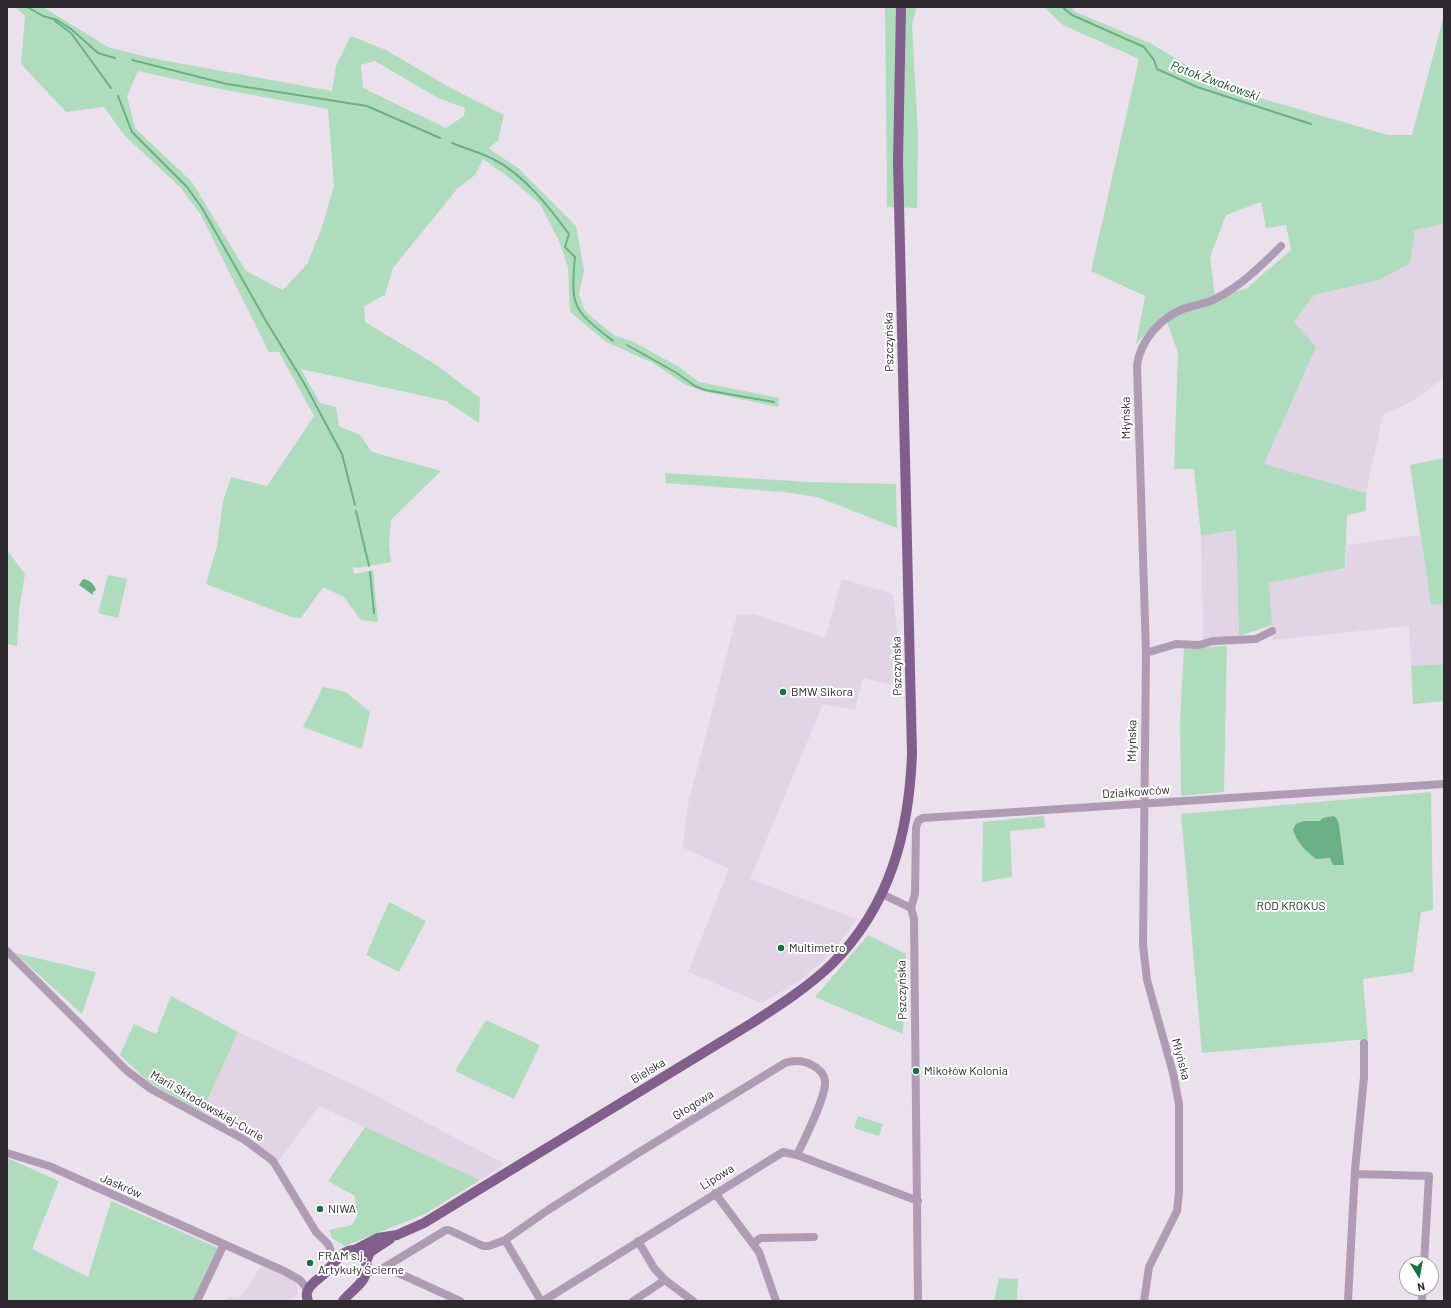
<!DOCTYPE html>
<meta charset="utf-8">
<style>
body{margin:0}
#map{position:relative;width:1451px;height:1308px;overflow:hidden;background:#eae1ed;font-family:Barlow,sans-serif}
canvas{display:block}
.frame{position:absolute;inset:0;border:8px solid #2d292e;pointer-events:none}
.north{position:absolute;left:1399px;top:1256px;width:40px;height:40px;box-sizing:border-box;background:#fff;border:1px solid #aba9ab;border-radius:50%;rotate:169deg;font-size:11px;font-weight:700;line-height:16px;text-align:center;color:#2d292e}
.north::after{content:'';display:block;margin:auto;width:14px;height:18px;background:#197042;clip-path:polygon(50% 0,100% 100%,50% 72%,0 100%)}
</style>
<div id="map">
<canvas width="1451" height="1308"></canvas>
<div class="frame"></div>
<div class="north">N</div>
</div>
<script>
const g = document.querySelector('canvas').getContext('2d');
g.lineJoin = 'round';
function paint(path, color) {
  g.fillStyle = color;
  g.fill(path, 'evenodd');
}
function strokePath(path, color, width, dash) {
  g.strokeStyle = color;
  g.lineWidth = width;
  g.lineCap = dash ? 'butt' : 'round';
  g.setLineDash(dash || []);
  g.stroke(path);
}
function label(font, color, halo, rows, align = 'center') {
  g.font = font + ' Barlow,sans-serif';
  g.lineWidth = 4;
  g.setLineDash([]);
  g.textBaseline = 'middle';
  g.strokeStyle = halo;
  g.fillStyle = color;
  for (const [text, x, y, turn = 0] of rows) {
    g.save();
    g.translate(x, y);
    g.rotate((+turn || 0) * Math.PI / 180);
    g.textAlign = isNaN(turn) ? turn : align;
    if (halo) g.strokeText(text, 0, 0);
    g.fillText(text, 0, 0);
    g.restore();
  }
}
paint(new Path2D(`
 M1444,224v153l-31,24 -30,14 -17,78 -102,-29 51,-117 -21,-25 20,-27 65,-15 36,-50z
 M1236,530l3,106 -36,4 -2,-104z
 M1420,535l11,70 13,-1v60l-33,2 -2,-40 -136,14 -4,-57 76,-15 2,-23z
 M842,579l51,15 10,94 -40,-10 -8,32 -32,-6 -73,175 107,40 -25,34 -31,27 -39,23 -74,-31 41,-103 -47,-22 7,-47 48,-185 16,-1 72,24z
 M238,1032l123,56 144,76 -25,16 -161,-74 -41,56 -29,-25 -47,-25z
 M261,1266l36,15 1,13 -9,7h-63l2,-4 10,1 11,-12z`), '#e1d4e5');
paint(new Path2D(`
 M15,7h28l65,40 43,11 181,33 4,-25 15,-30 35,14 63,37 55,28 -6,26 -10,7 30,20 58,58 8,44 -5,24 5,15 4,5 27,22 17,5 47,26 20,15 80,16 -1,9 -75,-16 -17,-6 -33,-22 -47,-21 -36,-30 -2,-45 -9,-26 -19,-37 -33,-28 -24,-17 -8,16 -18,14 -64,79 -8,27 -21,11 1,16 70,42 45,34 -1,25 -33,-22 -145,-32 19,34 16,4 3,19 21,9 12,17 69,19 -50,49 -2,24 2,18 -33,6 -5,-1 1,7 19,-4 5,52 -17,-2 -17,-23 -21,-10 -22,31 -10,-1 -85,-33 11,-38 6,-45 8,-24 36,9 47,-70 -35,-64h-10l-68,-137 -20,-27 -57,-53 -20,-28 -38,5 -45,-48 4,-48zM375,61l63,37 27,10 -1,8 -18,12 -83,-40 -2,-23zM138,71l77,17 113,21 6,77 -12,41 -15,37 -24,26 -37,-19 -54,-89 -57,-54 -8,-32z
 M885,7h32l-5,17 6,110 -1,74 -30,-1z
 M1044,7h27l5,5 76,32 70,43 166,48h24l32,-120v209l-29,6 -5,33 -31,17 -65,15 -20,27 22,25 -52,117 102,29v18l-19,4 -2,53 -76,15 3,42 -33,11 -3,-106 -35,6 -7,-67h-20l4,-116 -14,-39 -28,30 9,-48 -54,-25 48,-212 -76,-34zM1261,202l5,26 20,-3 5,25 -45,39 -31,7 -5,-39 16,-42z
 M1444,458v146l-13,1 -21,-140z
 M665,473l144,9 87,2 1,44 -80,-31 -33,-5 -118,-9z
 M7,550l18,24 -6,36 -2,36 -10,-2z
 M108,575l19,4 -9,39 -20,-5z
 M1227,646l-3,146 -43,4 -1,-76 4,-72z
 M1444,664v37l-31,3 -2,-38z
 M323,687l23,5 24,20 -8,37 -59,-22z
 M1431,792l2,118 -12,2 -8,60 -50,7 5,60 -166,14 -21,-239z
 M1044,816l1,12 -35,3 2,46 -30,5 1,-60z
 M389,902l37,19 -27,51 -33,-17z
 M868,935l38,19 -3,80 -88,-37z
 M15,953l81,19 -14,42z
 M171,996l67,36 -36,80 -52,-29 -30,-28 14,-31 22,10z
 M486,1020l54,25 -26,54 -59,-28z
 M858,1116l25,8 -4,12 -25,-8z
 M365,1127l115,53 -55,34 -80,32 -13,-8 -3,-8 23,-5 5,-8 -2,-21 -27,-15z
 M7,1158l52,23 -27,68 56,28 23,-76 107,47 -25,53h-186z
 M999,1278l19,1 -1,22h-23z`), '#b0dcbe');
paint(new Path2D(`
 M83,579c7,1 11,5 13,11l-3,2v3l-14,-10z
 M1334,816l3,3 2,6 5,40h-11l-3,-7 -14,1c-10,-8 -20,-17 -23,-30l3,-5 8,-3h16l3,-3z`), '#6bb084');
strokePath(new Path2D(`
 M27,7l16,9 14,4 14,9 27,24 17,5
 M1062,7l10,8 72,32 10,13 3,9 40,18 114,37
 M55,21l16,12 40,55
 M132,60l95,24 140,22 73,32
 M118,96l14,36 55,55 15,21 64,113 38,62 38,71 13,51
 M452,143c14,6 30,10 43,17 30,16 54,47 74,74l-4,13 10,10c-5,52 -1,53 38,84
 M627,345l48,27 20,14 10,4 69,12
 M356,511l13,55
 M370,572l4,41`), '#6bb084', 2);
strokePath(new Path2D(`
 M1146,653l30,-9 23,1 14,-4 43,-2 16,-8
 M882,894l29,14 3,11 4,382
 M911,908l4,-14 1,-66 2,-7 5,-3 521,-34
 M7,951l119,119 25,19 94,51 28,21 43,71 12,12 7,16
 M7,1153l42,13 235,105 16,9 8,10
 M1356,1174l73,2 -5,88
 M715,1193l44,59 17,49
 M638,1241l16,27 11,12 28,21
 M753,1243l8,-5 53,-1
 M385,1267l75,34
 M366,1272h9l10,-5 61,-37h3l34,16h6l16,-6
 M197,1301l27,-57
 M541,1301l-36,-61 43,-30 90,-57 147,-90c9,-3 18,-3 27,2 6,3 12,8 13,16 2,14 -21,59 -28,74
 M543,1301l240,-149 14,3 121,46
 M633,1301l32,-21
 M1144,1301l5,-34 28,-56 2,-19v-88l-6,-31 -26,-93 -4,-35 3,-292 -9,-288c4,-25 22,-46 46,-56 11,-4 23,-5 34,-11 25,-13 45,-33 64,-52
 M1348,1301l7,-131 9,-93v-34
 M1422,1301l1,-13`), '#b09bb5', 8);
strokePath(new Path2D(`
 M353,1251l25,-13 19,-3 27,-12 328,-200c28,-18 56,-36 80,-59 58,-58 77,-131 80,-210l-14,-592 3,-155
 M366,1262l4,-10 20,-13
 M308,1301c-6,-14 11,-21 18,-29 9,-11 27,-36 39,-12 3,6 2,13 -1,18 -5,9 -15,15 -21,23`), '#825e8c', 10);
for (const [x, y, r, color] of [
 [783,692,4,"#197042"],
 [781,948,4,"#197042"],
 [916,1071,4,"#197042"],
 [320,1209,4,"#197042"],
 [310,1263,4,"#197042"]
]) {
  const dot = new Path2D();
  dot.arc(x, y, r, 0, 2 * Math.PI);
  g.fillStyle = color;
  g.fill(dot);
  strokePath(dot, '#fff', 1.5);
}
label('12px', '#2d292e', '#fff', [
 ["Pszczyńska",889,342,-91],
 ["Młyńska",1126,418,-91],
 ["Pszczyńska",897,666,-91],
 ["Młyńska",1132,741,-89],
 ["Działkowców",1136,792,-4],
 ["Pszczyńska",902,990,-91],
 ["Młyńska",1181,1059,75],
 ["Bielska",648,1071,-31],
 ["Głogowa",693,1105,-32],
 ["Marii Skłodowskiej-Curie",207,1106,30],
 ["Lipowa",717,1177,-32],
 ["Jaskrów",121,1186,24]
]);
label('12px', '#2d292e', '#fff', [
 ["BMW Sikora",791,692],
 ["Multimetro",789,948],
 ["Mikołów Kolonia",924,1071],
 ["NIWA",328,1209],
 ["FRAM s.j.",318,1256],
 ["Artykuły Ścierne",318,1270]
], 'left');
label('12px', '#12311e', '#fff', [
 ["ROD KROKUS",1291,906]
]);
label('italic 13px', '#164b2d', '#fff', [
 ["Potok Żwakowski",1215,81,20]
]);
</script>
